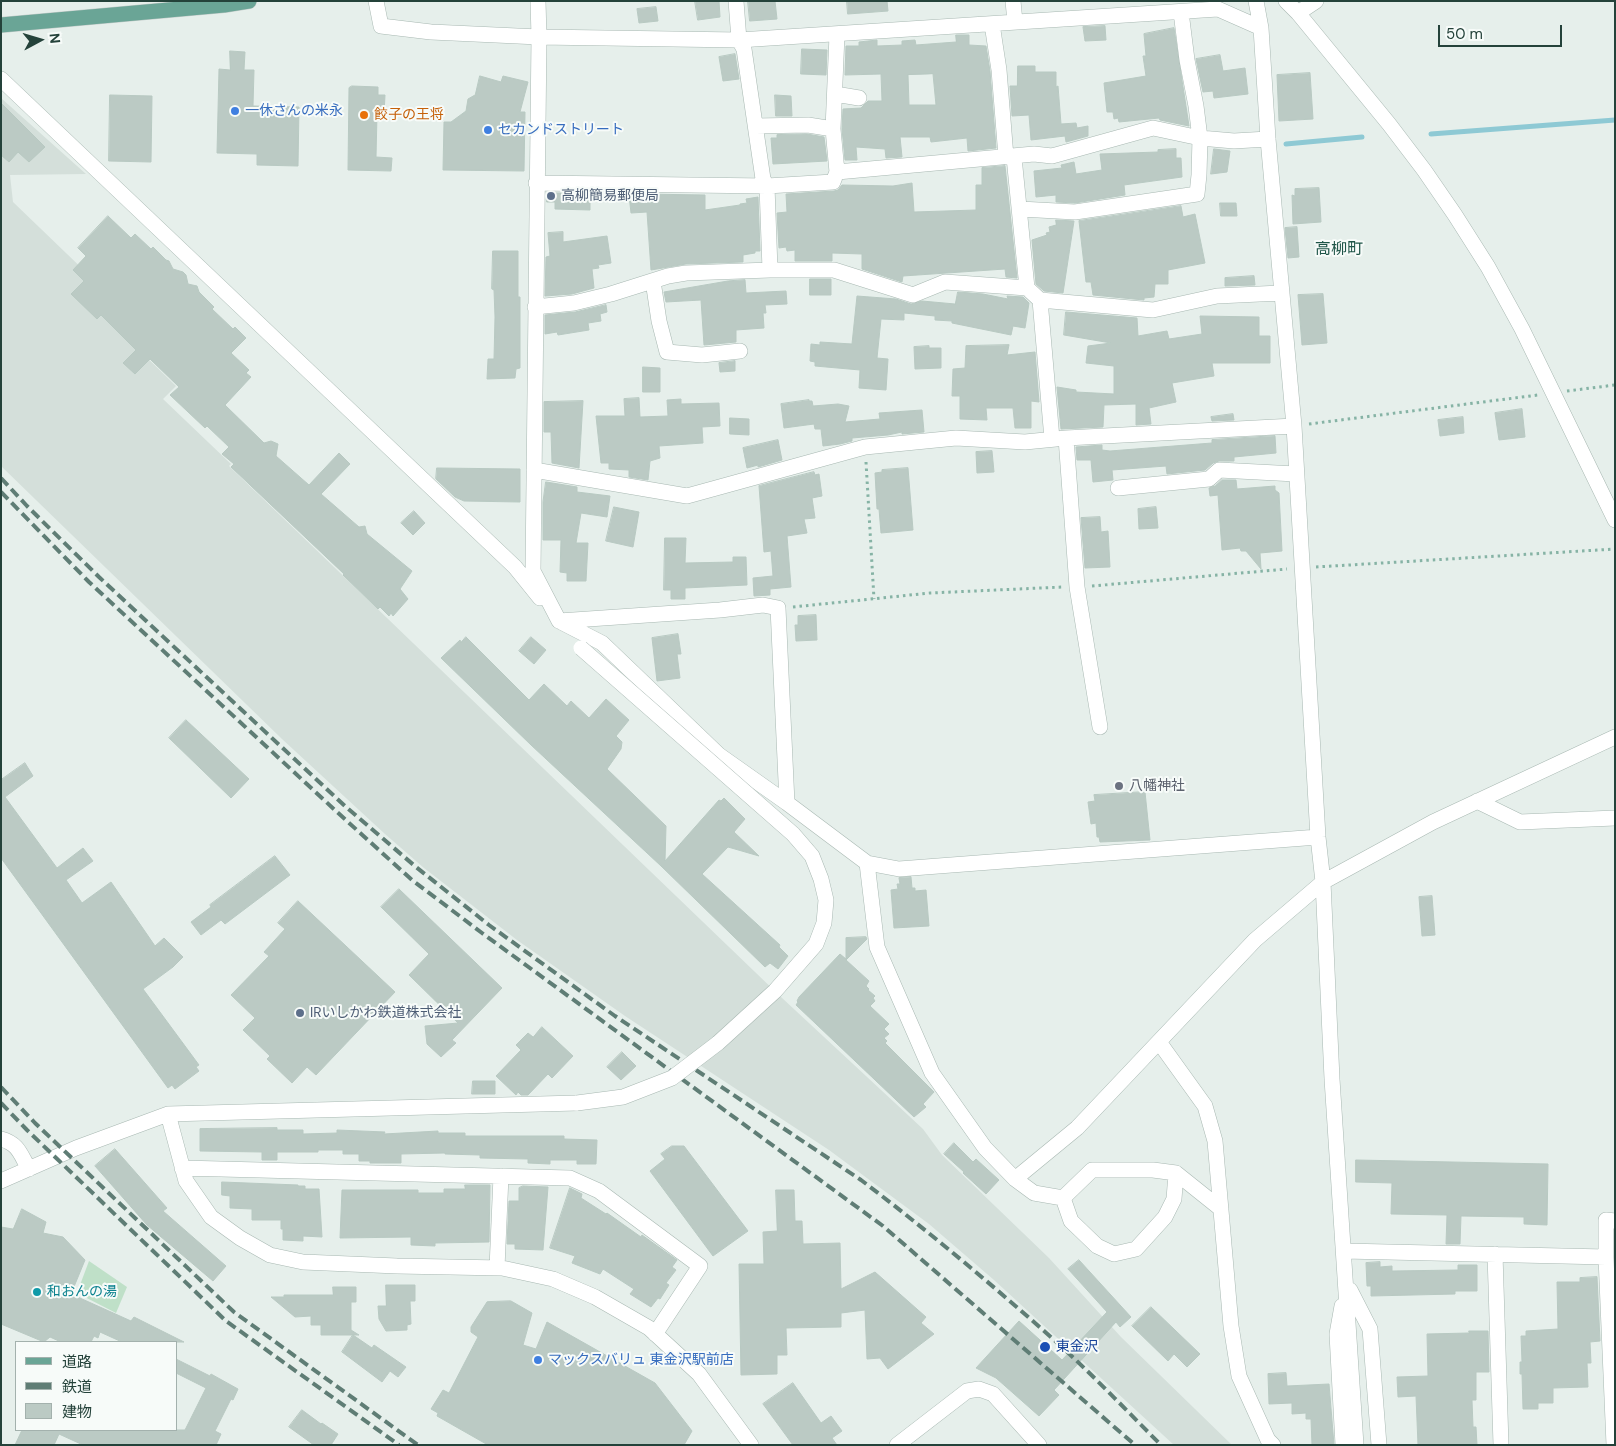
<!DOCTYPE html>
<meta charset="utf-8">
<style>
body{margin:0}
#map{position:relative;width:1616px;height:1446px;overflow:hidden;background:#e6efeb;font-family:"DM Sans","Noto Sans JP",sans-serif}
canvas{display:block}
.frame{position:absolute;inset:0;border:2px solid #24423a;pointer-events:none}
.legend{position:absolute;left:15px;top:1341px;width:162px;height:90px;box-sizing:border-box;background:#f7fbf9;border:1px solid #a3b1ad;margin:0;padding:6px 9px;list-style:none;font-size:15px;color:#24423a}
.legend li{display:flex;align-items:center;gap:10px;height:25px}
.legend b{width:25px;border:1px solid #a3b1ad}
.north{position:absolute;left:15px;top:15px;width:50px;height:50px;-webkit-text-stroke:4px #f7fbf9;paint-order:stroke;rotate:84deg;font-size:14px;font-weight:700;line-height:20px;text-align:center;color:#24423a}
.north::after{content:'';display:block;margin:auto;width:18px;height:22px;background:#24423a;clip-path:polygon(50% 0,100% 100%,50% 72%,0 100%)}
.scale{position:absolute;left:1438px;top:25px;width:124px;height:22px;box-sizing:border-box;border:2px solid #24423a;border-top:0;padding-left:6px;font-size:15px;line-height:18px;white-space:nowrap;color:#24423a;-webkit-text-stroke:4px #f7fbf9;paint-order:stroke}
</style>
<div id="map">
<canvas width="1616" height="1446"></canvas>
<div class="frame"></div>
<ul class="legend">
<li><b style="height:6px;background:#6aa596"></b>道路</li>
<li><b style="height:6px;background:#5f7d75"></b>鉄道</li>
<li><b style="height:14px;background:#bbcac4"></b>建物</li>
</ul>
<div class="north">N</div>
<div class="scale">50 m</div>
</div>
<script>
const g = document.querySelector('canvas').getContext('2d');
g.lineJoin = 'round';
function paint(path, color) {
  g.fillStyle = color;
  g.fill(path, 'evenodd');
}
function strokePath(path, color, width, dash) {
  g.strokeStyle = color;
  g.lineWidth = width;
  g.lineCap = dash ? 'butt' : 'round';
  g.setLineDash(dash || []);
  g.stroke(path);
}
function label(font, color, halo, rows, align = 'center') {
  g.font = font + ' "DM Sans","Noto Sans JP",sans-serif';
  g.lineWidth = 4;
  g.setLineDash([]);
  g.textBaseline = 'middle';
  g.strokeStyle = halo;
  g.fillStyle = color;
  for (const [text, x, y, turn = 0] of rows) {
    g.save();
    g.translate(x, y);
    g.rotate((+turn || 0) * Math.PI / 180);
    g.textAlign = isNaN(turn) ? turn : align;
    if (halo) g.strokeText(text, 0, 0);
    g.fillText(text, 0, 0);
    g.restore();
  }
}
paint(new Path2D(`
 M1,98l85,76 -76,1 3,27 133,128 -12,15 42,41 -13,13 68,65 -2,2 552,531 142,132 19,26 107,103 72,79 111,108h-58l-180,-165 -65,-56 -100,-74 -204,-134 -108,-76 -93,-72 -39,-34 -103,-95 -281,-273z`), '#d4dfda');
paint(new Path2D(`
 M89,1261l38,26 -11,26 -39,-20z`), '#bfe0c8');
strokePath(new Path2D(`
 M1431,134l184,-14
 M1286,144l76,-7`), '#8ec9d4', 5);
const building = new Path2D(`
 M695,1h24l1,16 -22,3z
 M748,1h27l2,18 -27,2z
 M847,1h40l1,10 -40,3z
 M656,7l2,14 -19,2 -2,-14z
 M1105,26l1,14 -21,1 -2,-14z
 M1174,28l15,98 -29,-6 -1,-2 -40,4 -1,-4 -4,1 -1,-7h-6l-3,-29 42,-7 -3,-20h3l-2,-22z
 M956,35h13v10l17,1 4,25 6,77 -28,3 -1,-13 -36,4 -1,-5h-30l2,20 -16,1 -1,-9 -29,-2 1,13h-12l-3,-31 1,-20 18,-1 7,-7h14l-1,-27 -36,1 1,-29h13v-4l18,-2v6l25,-1v-4l13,-1 1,5 40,-3zM933,74l3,31h-27l-1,-30z
 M802,49l25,1 -1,25 -25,-1z
 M230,51l15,1 -1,18h10l-1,36 46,1 -1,59 -41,-1v-11l-40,-1 2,-84 11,1z
 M735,54l4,25 -16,2 -4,-24z
 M1220,55l3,16 22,-3 3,26 -34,4 -1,-7 -10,1 -7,-33z
 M1018,66h17v6h21v15l2,-1 3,38 15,-1 1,5 11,-2v10l-22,6 -1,-6 -34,4 -2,-25 -17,1 -2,-30h7z
 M1310,73l3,46 -34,2 -2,-46z
 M480,76l21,6 2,-6 25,6 -8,30h5l-1,59 -81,-1 1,-48h7l15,-11 2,-12 7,-4z
 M352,86l26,1v8h7l-1,19h-7l-1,43 16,1 -1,13 -43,-1 1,-82z
 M110,95l42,1 -1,66 -42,-1z
 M775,95l16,1 1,20h-16z
 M1,103l44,44 -16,15 -11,-10 -9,10 -8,-7z
 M807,134l17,3 3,24 -54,3 -2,-26h6v-3z
 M1176,149v9h5l1,19 -58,8 1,10 -50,8 -19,-1v-7l-20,2 -2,-26 28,-3 -1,-3 13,-3 2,12 26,-4 -2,-16 58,-2v-2z
 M1214,149l16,2 -3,21 -16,2z
 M1005,166l12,112 -11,-1 -1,-8 -102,7 -1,6 -40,-13v-15l-30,-1v8h-37v-11l-8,1 -1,-4 -7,1 -2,-35 10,-1 -1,-18 48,-3 4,-1 4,-5 51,1 19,-3 2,29 62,-2v-25h6v-17z
 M1319,188l2,34 -28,2 -1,-29 3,1v-7z
 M547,193h43v17l-35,-1v-7h-8z
 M641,194l64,1v15l35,-5v-1l7,-1 -1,-4 12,-2 2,54h-5v2l-12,2v7l-57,2 -35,6 -4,-58 -16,1 -2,-18z
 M1220,203h16l1,13h-16z
 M1181,206l2,11 12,-3 10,49 -37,7v14h-13l-1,13 -10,1v2l-51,-5 -2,-13h-5l-7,-61z
 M108,216l23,22 4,-4 16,15 2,-2 13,13 3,1 4,8 10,3 3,3 2,9 9,2 2,6 15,15 -2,2 21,20 2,-2 11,11 -15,15 18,17 -3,3 5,4 -26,28 39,38 7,-2 7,3 -2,12 33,29 30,-32 11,11 -29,30 38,33 6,-1 2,8 45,37 -12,18 8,10 -15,17 -2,-3 -2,3 -9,-9 -2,2 -35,-34 1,-1 -113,-107 3,-3 -12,-10 7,-7 -22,-21 -2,2 -35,-33 9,-8 -29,-28 -15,15 -12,-11 13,-13 -35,-35 -4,4 -26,-25 13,-13 -11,-11 13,-14 -8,-8z
 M1056,220l18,1 -11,72 -19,-2 -8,-7 -4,-44 15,-5 -1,-2 4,-1 -1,-5 7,-2z
 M1297,227l2,30 -11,1 -3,-30z
 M563,232v10l44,-6 4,27 -13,2 1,3 -7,1 2,19 -22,6 -27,2 1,-39 4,-1 -2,-23z
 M493,251h25v46h2v71l-4,1 -1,9 -28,1 1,-20h6l1,-42 -1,-27 -2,-1z
 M1254,276l1,9 -30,1v-8z
 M810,279h21v16h-21z
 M745,280l1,13 40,-2 1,13 -22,1 1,8h-3l1,15 -28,2v12l-32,3 -3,-45 -35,2 -2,-10 64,-11z
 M958,292l25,2 25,5 -1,-3 16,1 6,6 -4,25 -12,-2 -2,9 -59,-12v-2l-17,-1v-4l-31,-3v7l-23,-1 -4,39 11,1 -2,31 -27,-2 1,-18 -45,-4v-4l-5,-1 1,-17 9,1v-3l32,2 5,-48 39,3 15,5 11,-3 33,3z
 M1323,294l4,49 -25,2 -4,-50z
 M606,305l1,7 -7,2 1,7 -13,2 1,7 -31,5 -1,-3 -12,2v-19l30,-3z
 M1066,312l71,6 1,18 29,-5 2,8 33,-5 -2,-18 59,1v19h11v27h-58l2,13 -42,7 4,19 -27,6 2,16 -15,1v-21l-32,1 -1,22 -42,2 -4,-42 19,3v2l38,2v-28l-28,-3 2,-17 23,-3 -47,-8z
 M1009,345l-2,10 28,-3 4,50 -8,-1v27h-16l-2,-20h-27l1,12 -27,-1v-23h-8l1,-27 12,-1 1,-22z
 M929,346v2h12v20l-26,1 -1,-22z
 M735,361v10l-15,1 -1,-9z
 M643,367l17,1v24h-17z
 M639,398l1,19 28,-1 -1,-16 14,-1v5l38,-1 1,23 -18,1 1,16 -44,3 1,12 -10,3 -2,19 -19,-3v-7l-20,-1v-6h-8l-5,-47h29l-1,-17z
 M809,400v1h3l1,5 25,-2 11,2 -4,16 35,-3 -1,-6 43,-3 2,22 -22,2v-2l-14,3 -36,3v3l-12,3 -17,2 -2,-17h-6l-1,-5 -30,4 -3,-24z
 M583,401l-4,67 -27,-5 -1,-31h-7v-30z
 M1522,409l3,28 -26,3 -4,-27z
 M1233,414l1,6 -22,1 -1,-4z
 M1463,417l1,16 -24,3 -2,-16z
 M730,418l19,1v16l-19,-1z
 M1275,436l1,17 -42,4v4h-15l-6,2 -8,7 -38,4 -1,-8 -54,4 1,10 -20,2 -2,-22h-14l-1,-13 26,-2v5l8,1 102,-8v-3z
 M778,440l4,20 -24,7v-2l-11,3 -4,-20z
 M992,451l2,21 -17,1 -1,-21z
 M437,468l83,1v33l-56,-1 -9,-4 -19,-18z
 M908,468l5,62 -32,3 -2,-24h-2l-2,-36 7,-1v-2z
 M814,472l1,3 4,-1 3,22 -10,2 3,20 -11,1 3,14 -20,3 4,51 -21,2v6l-16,1 -1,-18 20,-2 -2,-25 -7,1 -5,-66z
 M1222,480h14l1,9 38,-3v4l4,3 3,58 -22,2 1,16 -15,-18h-5l-1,-3 -18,2 -4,-55 -8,1 -1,-8 6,-2z
 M546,482l31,5v5l33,4 -3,21 -26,-4 -5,30h12l-2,38h-19v-8l-7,-1 1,-32h-18v-38z
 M614,507l25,5 -6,35 -27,-6z
 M1156,507l2,21 -19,1 -1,-20z
 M414,511l11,12 -12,12 -12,-12z
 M1100,517l1,15 7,-1 2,36 -25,1 -4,-50z
 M665,538h21l-1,25 48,-1v-5h13l1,28 -62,3v11h-14v-9h-7z
 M816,615l1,25 -21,1 -1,-16h3v-9z
 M678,634l3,20h-4l3,24 -23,3 -5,-43z
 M466,637l63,63 15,-16 23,22 4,-5 18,17 17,-19 23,21 -13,16 6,6 -1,7 -14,20 59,57 -1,35 54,-61 2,1 3,-3 21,21 -11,13 25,24 -31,-9 -26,27 78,71 -1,2 9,9 -10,13 -8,-6 -5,4 -104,-101 -130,-121 -90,-87 19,-18 1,2z
 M531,637l15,13 -12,14 -15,-13z
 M186,720l63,59 -18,19 -62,-60z
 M25,763l8,13 -28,21 52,71 26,-20 10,13 -27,19 16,23 29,-21 44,64 9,-8 19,19 -10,10 -30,22 56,76 -3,2 3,4 -24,18 -3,-4 -4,3 -167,-230v-78z
 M1145,792l5,48 -50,2 -1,-5h-2l-1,-14 -5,1 -3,-22 7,-1 -1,-6z
 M275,856l15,19 -65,49 -4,-4 -20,15 -10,-13 20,-15 -1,-2z
 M911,877l1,11h3v3l11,-1 3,36 -35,2 -3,-38 7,-1 -1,-5h3l-1,-6z
 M399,889l103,99 -50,52 4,3 -15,14 -14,-13 -2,-18 33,-3 -49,-48 20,-21 -48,-47z
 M1432,896l3,39 -13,1 -3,-39z
 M298,901l97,91 -79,83 -9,-8 -15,16 -25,-24 3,-3 -27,-26 12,-12 -24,-23 38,-39 -5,-4 21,-23 -7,-6z
 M866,937l1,2 -21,21 23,21 -3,5 3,3 -1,1 7,6 -2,2 2,3 -5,5 19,18 -5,5 5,5 -5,4 3,3 -2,2 49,49 -11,12 3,3 -12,10 -118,-112 2,-3 -1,-1 2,-4 41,-43 6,5v-21z
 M542,1027l31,29 -21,22 -4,-4 -20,21h-7l-3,-3 -2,3 -20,-19 25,-26 -5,-5 12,-12 5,4z
 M622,1052l14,14 -15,14 -14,-13z
 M473,1081h22v13h-23z
 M277,1128v2h26v4l34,-1v-3l48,2 -1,2 54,-3v2h27v3h99v3l33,1 -1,24h-19v-4h-27v4l-22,-1v-4l-48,-1v-3l-35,-1v-1l-44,1v9h-31v-2h-11v-7h-16v-4h-25v2h-41v8h-15v-8l-62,-1v-22z
 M954,1143l19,19 3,-3 23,21 -13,14 -23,-21 1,-1 -20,-18z
 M672,1146h12l64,85 -35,25 -63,-85 15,-12 -4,-5z
 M115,1149l52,59 -4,3 63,55 -13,15 -66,-56 -52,-59z
 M1356,1160l192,4 -1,61 -23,-1v-7l-63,-1 -1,28h-14l1,-29 -56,-1 1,-31 -36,-1z
 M222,1182l76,3v1h7v3h14l3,48 -19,-1v5l-20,-1v-11h-2v-9h-29v-11l-22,-1v-12l-8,-1z
 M465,1185h25l-1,57 -54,1v3l-24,-1v-8l-71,1 2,-48h76v3h26v-4h21z
 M523,1186l25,1 -5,63 -28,-1v-5h-8l2,-43h10v-13z
 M570,1188l12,6 -1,4 25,16 1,-1 34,24 1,-2 35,25 -5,7 4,3 -10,13 3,2 -9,14 -2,-1 -7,9 -21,-13 4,-5 -31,-20 -3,5 -28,-11 3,-7 -25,-8z
 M776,1190h18l1,31h7l1,23 37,-1 1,46 34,-17 51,45 -5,6 13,11 -46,35 -8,-11 -13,1 -2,-49 -24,3v14l-55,1 1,27h-10v19l-36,1 -2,-111h25l-1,-32 14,-1z
 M22,1209l24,13 -3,11 20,4 22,23 -14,34 60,27 3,-4 50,25h-62l-22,-10 -2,6 -4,-2 -3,6h-30l-11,-5 -6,5 -43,-18v-97l12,2z
 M1079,1260l52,57 -11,10 -4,-5 -62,68 5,5 -20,21 -43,-38 -20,-10 43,-47 43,39 45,-48 -39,-43z
 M1380,1262v5l12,-1v5l66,-1v-5h19v26h-22v3l-84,2v-10h-4l-1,-23z
 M1597,1277l3,64 -10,1 1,21h-4l1,24 -35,1v15h-15v6h-15l-1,-35h-2v-12h2l-1,-26h5v-5l32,-2 -1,-47h23v-4z
 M386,1285h29v16h-5l1,23 -4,1v5l-21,1 -7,-12 -1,-13h8z
 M333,1287h23v15h-5v28l8,5h-38v-10h-10v-9l-16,1 -24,-20h13v-2h49z
 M511,1301l21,12 -9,32 13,4 11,-27 108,61 37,48 -8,14h-196l-51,-29 1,-3 -7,-4 12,-19 6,3 29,-56 -7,-5v-5l16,-25z
 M1151,1307l49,47 -13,13 -13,-13 -6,7 -36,-35z
 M1469,1331h19l1,41h-13v28h-4l1,27h3l1,18h-59l-2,-49 -18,1 -1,-20 31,-1 -1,-42 42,-1z
 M353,1335l19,13 2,-3 32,22 -8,10 -8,-6 -8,11 -40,-30z
 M176,1359l34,17 1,-2 27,15 -5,11 -2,-1 -16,32 6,3 -5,11h-133l-24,-11 -5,11h-39l7,-15h163l21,-42 -30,-15z
 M1286,1373l1,13 42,-2 5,61h-22l-1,-26h-5v-6l-14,1v-11l-23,1 -1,-30z
 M793,1383l28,40 10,-7 11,15 -10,7 5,7h-44l-30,-41z
 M302,1410l19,14 1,-1 16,11 -7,11h-17l-25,-18z`);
paint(building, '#bbcac4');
strokePath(building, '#b8c9c2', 1);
const minor = new Path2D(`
 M376,1l5,25 50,6 108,5 200,3 479,-31 43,19
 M538,1l1,36 -6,534 26,50 43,22 117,112 68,48
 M736,1l3,39 5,9 19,130 4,7 66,-4 4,-10 197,-18 18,2 101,-28 47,10 34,3 34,-2
 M1013,1l2,21
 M1256,1l5,27 7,111 26,287 24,411 5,45 9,197 24,366
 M1286,1l12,12 91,111 35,46 31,45 33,52 34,62 93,191
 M1298,13l18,-12
 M992,24l7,46 7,87
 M1,79l514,488 25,31
 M835,94l24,4
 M756,126l52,-1 25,4
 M1014,157l13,131
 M837,172l-4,-43 4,-94
 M536,183l231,3 3,84
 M1020,209l55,3 122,-18 2,-19 1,-37 -4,-32 -9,-46 -6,-48
 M653,281l6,40 8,31 35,3 38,-4
 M1040,300l12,139
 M535,307l39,-4 37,-9 57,-18 18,-3 84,-3h64l79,25 32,-13 82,6 13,12 113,10 64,-14 64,-3
 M1066,438l11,149 23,140
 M534,470l153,26 178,-49 91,-9 69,4 41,-4 228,-12
 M1118,488l91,-9 10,-9 77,4
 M559,621l161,-11 43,-5 15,3 9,195 80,60 32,6 419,-32
 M1477,801l43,21 95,-4
 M867,863l10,84 55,126 53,75 30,31 19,14 29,5 8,23 26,25 17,8 22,-5 29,-32 9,-18 2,-26 -23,-3h-61l-29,28
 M1159,1042l46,64 10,35 16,185 8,50 29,64 5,5
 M168,1114l18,67 25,36 29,21 30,17 33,7 94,4 105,2 51,11 42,18 54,31 50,46 52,71
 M1,1139c18,5 19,15 28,30
 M182,1168l388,10 29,13 101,75 -45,68
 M1176,1173l45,36
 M1015,1179l62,-51 178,-188 68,-58 110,-60 182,-85
 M1,1181l75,-33 92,-34 409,-11
 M1344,1251l262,6v-37l9,1
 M1495,1254l6,191
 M1606,1257l8,188
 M497,1268l4,-92
 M1350,1290l20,39 9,116
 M1342,1306l-5,28 6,111
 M897,1445l70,-54 12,-2 14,5 46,51`);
const major = new Path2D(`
 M1,25l223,-20 25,-4`);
strokePath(minor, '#a8b8b2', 16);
strokePath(major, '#c2cac8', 16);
strokePath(new Path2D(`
 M1567,391l48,-6
 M1309,424l229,-29
 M866,462l8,137
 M1316,567l299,-18
 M1092,586l195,-17
 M793,607l137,-14 133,-6`), '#86b3a5', 3, [2.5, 4]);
strokePath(minor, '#fff', 15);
strokePath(major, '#6aa596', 15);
strokePath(new Path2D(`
 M1,478l26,28 72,71 247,230 70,60 73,58 126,91 246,164c66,50 129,103 191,158 38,34 73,71 109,107
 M1,492l88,90 248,230 75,68 70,53 401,293 252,219
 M1,1087l34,36 199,189 184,133
 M1,1103l26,27 199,191 173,124`), '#5f7d75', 4, [10, 5]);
const minorBridge = new Path2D(`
 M577,1103l46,-6 49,-19 46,-35 57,-52 41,-47 8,-21 2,-23 -5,-21 -9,-23 -19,-22 -212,-186`);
strokePath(minorBridge, '#a8b8b2', 16, []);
strokePath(minorBridge, '#fff', 15);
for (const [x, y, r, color] of [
 [235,111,5,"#3f7fe0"],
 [364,115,5,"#e8710a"],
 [488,130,5,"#3f7fe0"],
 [551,196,5,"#5c6f8a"],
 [1119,786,5,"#6b7280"],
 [300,1013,5,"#5c6f8a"],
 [37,1292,5,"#0f9aa8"],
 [1045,1347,6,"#1a4fb4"],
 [538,1360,5,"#3f7fe0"]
]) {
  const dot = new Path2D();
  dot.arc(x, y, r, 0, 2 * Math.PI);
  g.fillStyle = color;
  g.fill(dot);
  strokePath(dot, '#f7fbf9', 2);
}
label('14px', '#366cbe', '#f7fbf9', [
 ["一休さんの米永",245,111],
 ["セカンドストリート",498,130],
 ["マックスバリュ 東金沢駅前店",548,1360]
], 'left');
label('14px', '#c56008', '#f7fbf9', [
 ["餃子の王将",374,115]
], 'left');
label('14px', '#4e5e75', '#f7fbf9', [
 ["高柳簡易郵便局",561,196],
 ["IRいしかわ鉄道株式会社",310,1013]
], 'left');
label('14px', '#5b616d', '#f7fbf9', [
 ["八幡神社",1129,786]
], 'left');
label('14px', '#0d838f', '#f7fbf9', [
 ["和おんの湯",47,1292]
], 'left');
label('14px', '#164399', '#f7fbf9', [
 ["東金沢",1056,1347]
], 'left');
label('16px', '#1f5548', '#f7fbf9', [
 ["高柳町",1339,250]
]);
</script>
